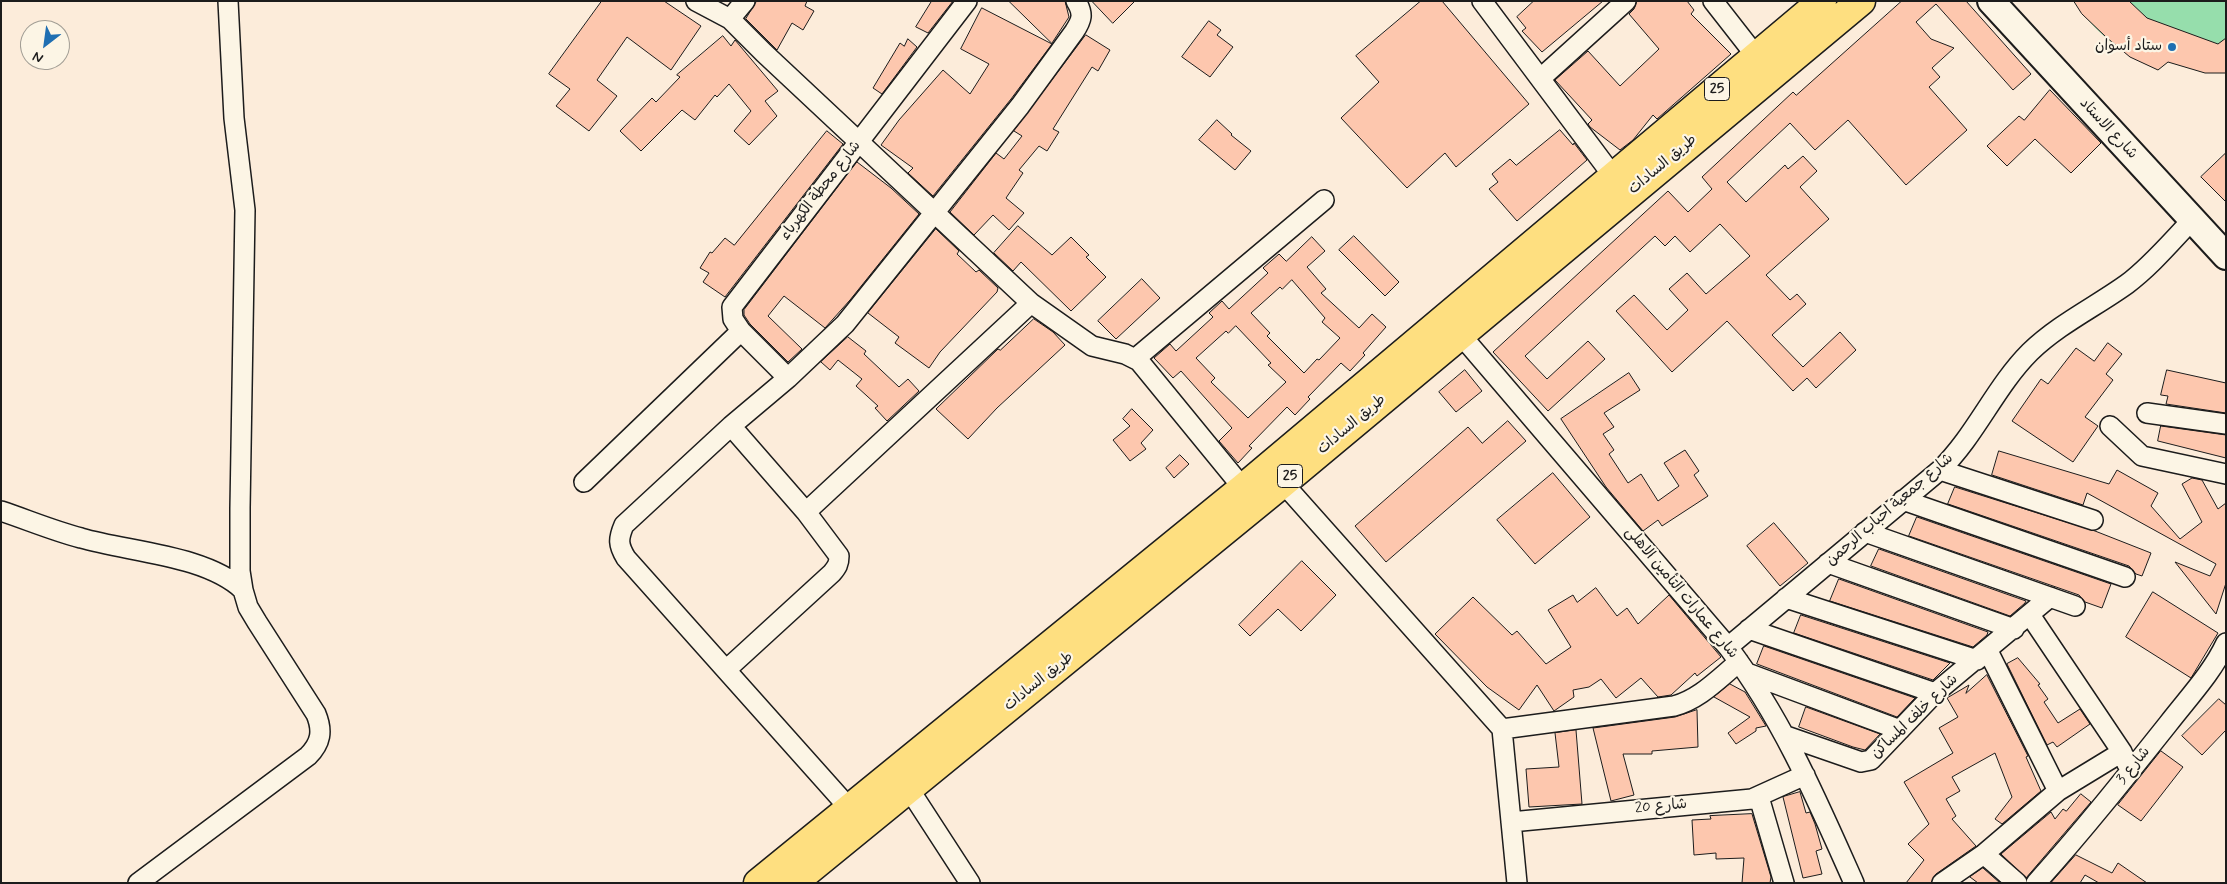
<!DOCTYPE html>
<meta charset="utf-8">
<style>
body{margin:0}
#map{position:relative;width:2227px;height:884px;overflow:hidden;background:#fcecda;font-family:Mynerve,sans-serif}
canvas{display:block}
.frame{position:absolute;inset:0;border:2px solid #1c1c1c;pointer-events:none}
.north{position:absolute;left:20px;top:20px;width:50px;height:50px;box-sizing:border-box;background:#fcf5e5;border:1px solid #a29e95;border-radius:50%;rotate:210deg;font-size:14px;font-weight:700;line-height:20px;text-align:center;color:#1c1c1c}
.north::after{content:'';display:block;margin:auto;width:18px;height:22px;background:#1f6fb2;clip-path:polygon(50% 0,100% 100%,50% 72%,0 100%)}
</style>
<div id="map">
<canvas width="2227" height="884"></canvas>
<div class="frame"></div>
<div class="north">N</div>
</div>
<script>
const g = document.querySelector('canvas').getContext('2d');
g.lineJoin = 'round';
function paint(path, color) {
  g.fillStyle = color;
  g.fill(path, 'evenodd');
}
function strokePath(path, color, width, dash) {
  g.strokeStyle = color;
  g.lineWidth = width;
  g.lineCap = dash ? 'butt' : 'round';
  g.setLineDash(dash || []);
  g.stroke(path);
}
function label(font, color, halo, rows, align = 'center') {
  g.font = font + ' Mynerve,"Playpen Sans Arabic",sans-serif';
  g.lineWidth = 4.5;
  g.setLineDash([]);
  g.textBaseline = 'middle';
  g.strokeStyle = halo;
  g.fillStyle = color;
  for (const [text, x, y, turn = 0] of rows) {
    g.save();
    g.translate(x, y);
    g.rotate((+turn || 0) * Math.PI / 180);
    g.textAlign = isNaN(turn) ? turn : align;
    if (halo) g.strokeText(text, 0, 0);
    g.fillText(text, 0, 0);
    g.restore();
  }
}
paint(new Path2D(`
 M2074,1h152v71l-21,1 -37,-11 -10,8c-33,-15 -64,-37 -84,-69z`), '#96deac');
const building = new Path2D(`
 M602,1h62l37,25 -30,44 -44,-33 -30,43 20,16 -28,35 -33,-25 14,-17 -21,-15z
 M757,1h50l-2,5 9,5 -11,19 -11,-7 -15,27 -31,-31z
 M932,1h21l-25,32 -12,-6z
 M1009,1h56l4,16 -17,26z
 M1092,1h43l-22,22z
 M1421,1h21l87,103 -73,63 -11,-14 -38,35 -66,-70 38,-36 -23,-26z
 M1534,1h69l-61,51 -20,-21 4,-3 -9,-11z
 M1637,1h50l7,9 -3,4 40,40 -74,65 -4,-4 -20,25 -13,10 -30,-23 -2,-3 4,-4 -37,-40 33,-29 32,35 39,-37 -30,-35 5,-5z
 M1902,1h64l65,73 -18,16 -77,-86 -20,18 15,17 23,9 -22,20 8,9 -11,10 38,43 -61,55 -58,-65 -33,30 -25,-27 -63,59 19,20 39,-37 3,4 15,-13 14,15 -17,16 29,32 -63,56 24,25 7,-6 9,10 -34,31 31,32 37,-35 16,18 -40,38 -9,-10 -14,13 -66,-70 -55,51 -56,-61 18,-16 33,35 21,-20 -19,-21 18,-16 19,21 44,-38 -30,-32 -30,28 -15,-16 -10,10 -10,-10 -130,120 22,23 41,-38 17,18 -57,52 -55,-59 175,-161 20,21 24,-23 -10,-12 91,-85 3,3z
 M2074,1h55l18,17 71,26 8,-6v35h-21l-37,-11 -10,8 -28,-13 -24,-20 -24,-23z
 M982,8l70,36 -41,55 -78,97 -25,-23 5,-5 -32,-23 18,-25 44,-50 27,24 19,-30 -28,-15z
 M1209,21l12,9 -4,5 16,12 -23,30 -28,-20z
 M1086,35l24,15 -12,21 -6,-4 -39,62 6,3 -12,19 -8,-5 -20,24 4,3 -17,25 18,15 -15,17 -16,-15 -19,20 -24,-23 46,-59 8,6 18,-23 -8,-5z
 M723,36l8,10 4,-6 43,51 -13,10 12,15 -28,29 -15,-14 17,-20 -22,-27 -12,13 -2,-2 -20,25 -13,-10 -41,41 -21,-20 32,-33 4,4 24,-25 -3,-2z
 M908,39l9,8 -35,47 -9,-6 27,-45 4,3z
 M2050,90l51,53 -30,30 -36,-34 -28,27 -20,-20 32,-30 5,4z
 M1217,120l15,14 -1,1 20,16 -16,19 -36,-30z
 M1560,130l13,15 1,-2 13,17 -70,61 -28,-32 9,-7 -6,-8 18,-15 6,6z
 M827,131l16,13 -118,153 -22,-15 6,-9 -9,-5 10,-16 2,1 13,-15 9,7z
 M2226,153v49l-25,-25z
 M857,162l34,26 28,26 -69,86 -25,28 -41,-32 -16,20 34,33 -14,13 -38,-38 -6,-9v-5z
 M1018,226l34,29 19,-18 18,18 -3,2 20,20 -35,34 -50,-49 -8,9 -19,-18z
 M936,229l23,22 -2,3 19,18 3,-2 19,18 -1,4 -57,60 -11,16 -34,-25 4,-6 -31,-24z
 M1354,236l45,46 -14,14 -46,-46z
 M1312,237l13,14 -18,16 19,22 -5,4 38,35 13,-14 14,13 -23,26 2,2 -15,16 -9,-8 -33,34 2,2 -15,16 -8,-8 -38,39 3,2 -14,15 -19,-22 13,-13 -51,-57 -8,7 -19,-20 16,-14 6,7 37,-34 -4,-4 13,-12 7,8 39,-36 -5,-5 16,-14 7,7zM1292,280l33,38 -3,4 18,16 -21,22 -2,-1 -13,14 -37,-37 3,-3 -19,-20 29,-26 2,2zM1236,326l35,37 -3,2 18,17 -38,36 -37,-36 4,-4 -19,-20 30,-27 2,2z
 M1142,279l18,19 -44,41 -18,-18z
 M1034,319l19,13 12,13 -68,63 -29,31 -32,-30 62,-60 2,1z
 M848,337l18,14 -2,3 35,33 9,-8 11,12 -32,30 -12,-13 3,-2 -22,-20 6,-7 -24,-19 -8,10 -9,-8z
 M2108,343l14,11 -16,20 7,6 -28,37 13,9 -25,36 -61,-41 29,-42 7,5 28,-36 18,13z
 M1465,370l17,21 -26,21 -17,-20z
 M2167,370l59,13v30l-60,-9 2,-8 -7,-1z
 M1629,373l11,17 -36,23 10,14 -11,7 11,16 -5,4 19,29 13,-9 17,27 21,-15 -15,-23 21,-13 14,21 -5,4 14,21 -46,30 -4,-6 -15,11 -37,-44 -45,-68z
 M1132,409l21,21 -12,13 5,6 -16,12 -17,-21 17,-14 -7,-7z
 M1508,421l18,20 -140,121 -31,-36 113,-99 14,16z
 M2161,426l65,9v23l-68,-17z
 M1999,451l110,33 8,-14 41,23 -7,13 29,33 22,-17 -20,-38 10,-6 10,2 16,29 8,-6v80l-10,31 -41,-52 35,14 6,-12 -129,-71 -4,12 -91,-30z
 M1180,455l9,9 -15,14 -8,-10z
 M1553,473l37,44 -55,47 -38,-44z
 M1955,487l140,44 56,22 -9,23 -6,-2 -7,-8 -181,-62z
 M1917,517l194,67 -9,24 -17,-6 -6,-7 -170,-59z
 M1774,523l34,40 -28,23 -33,-40z
 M1879,549l147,52 -1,2 -15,13 -139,-50z
 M1302,561l34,34 -35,36 -23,-22 -28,27 -11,-11z
 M1839,579l149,53 -1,3 -14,12 -143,-46z
 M1596,588l21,28 10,-8 11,16 31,-29 52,62 -24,19 -2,-3 -24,22 -13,2 -17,-19 -25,20 -15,-19 -12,8 -16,3 1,7 -20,14 -17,-26 -18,25 -32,-23 -52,-53 38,-37 39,38 5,-4 29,33 25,-17 -23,-37 25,-15 4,7z
 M2153,592l65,41 -27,45 -65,-41z
 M1801,615l149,48 -17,17 -139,-47z
 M1764,646l151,52 -18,19 -140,-53z
 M2018,658l22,26 -2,1 10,14 -4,3 14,21 22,-14 10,15 -33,23 -4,-5 -6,3 -40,-81z
 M1987,675l41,81 -2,1 15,34 -39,33 -7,-5 17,-22 -17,-44 -43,24 8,14 -14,8 10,17 -4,3 24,27 -40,28 -5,9h-25l18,-23 -16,-16 21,-20 -25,-42 49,-29 -14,-25 19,-11 -11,-19 22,-13 -3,8z
 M1730,684l15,8 21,34 -10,2v3l-20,13 -8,-11 22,-16 -36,-20z
 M2219,699l7,6v25l-24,25 -20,-19z
 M1806,707l74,27 -15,16 -12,-3 -54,-20z
 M1697,710l1,37 -46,4v3h-29l11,41 -23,6 -18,-73 82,-11z
 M1576,730l6,74 -53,3 -3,-38 33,-2 -4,-34z
 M2161,751l22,16 -42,54 -23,-16z
 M1800,792l6,21 4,-1 5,12 7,25 -6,2 6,23 -19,4 -20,-81z
 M2081,794l10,8 -65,76 -25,-24 50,-42 4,7 8,-10 3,2z
 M1752,814l19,63 -1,6h-28l2,-25 -28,1v-6l-22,2 -2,-35 19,-1 -1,-3z
 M2076,855l36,18 6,-10 29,20h-48l-14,-8 -5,8h-29z
 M1983,868l17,15h-22l-8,-6z`);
paint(building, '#fdc7ae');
strokePath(building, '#1c1c1c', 1);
const street = new Path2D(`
 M696,1l34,18 15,-18
 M1482,1l131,175
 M1713,1l43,55
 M730,19l34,34 267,250 61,43 33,8 14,7 104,127
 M1541,78l85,-77
 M1460,334l268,313c55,73 89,153 126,236
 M1136,358l188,-158
 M788,378l-47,-47 -8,-12 -1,-12 235,-306
 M2147,413l79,11
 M2110,426l32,30 84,18
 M1940,470l153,50
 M584,482l157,-151
 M1283,483l219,246 15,154
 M1903,500l222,77
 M1,511c27,9 53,20 80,27 48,14 125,17 162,52
 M806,512l225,-209
 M1865,532l210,74
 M1828,563l186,66
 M1786,598l191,62
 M2030,615l92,137 5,12
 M1749,629l186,64
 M1728,647l212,-177c36,-35 55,-83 90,-118 29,-28 65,-45 97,-68 24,-18 44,-42 65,-64
 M1988,651l70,140
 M726,670l106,-97c5,-6 7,-9 7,-17l-33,-44 -75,-86
 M1747,673l153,57
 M1502,729l172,-23c26,-7 44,-27 65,-44
 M1786,736l75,26 10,-2 64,-67 115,-96
 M909,789l61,94
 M1759,797l25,86
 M850,809l-224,-251c-8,-13 -8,-19 -2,-33l107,-99 57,-48 57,-54 175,-218 54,-74c8,-12 10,-18 2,-31
 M1511,822l241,-23 53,-24
 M1984,854l33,29
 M138,883l170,-127c13,-13 15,-25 8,-42l-59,-92 -9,-15 -5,-17 -3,-19v-63l5,-298 -11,-92 -6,-117
 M1942,883l42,-29 74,-63 64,-39
 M2036,883c46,-51 89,-105 132,-159 20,-26 44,-51 58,-81`);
const secondary = new Path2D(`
 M1991,1l235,255`);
const primary = new Path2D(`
 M758,883l485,-395 579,-487
 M793,883l490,-400 578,-482`);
strokePath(street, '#1c1c1c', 22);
strokePath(secondary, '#1c1c1c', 30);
strokePath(primary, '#1c1c1c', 31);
strokePath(street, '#fcf5e5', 19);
strokePath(secondary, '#fcf5e5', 26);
strokePath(primary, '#fedf80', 28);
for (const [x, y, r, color] of [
 [2172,47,5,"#1f6fb2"]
]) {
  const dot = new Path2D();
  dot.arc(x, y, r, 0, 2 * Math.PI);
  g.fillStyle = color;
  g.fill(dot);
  strokePath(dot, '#fcf5e5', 2);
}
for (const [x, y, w] of [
 [1717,89,25],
 [1290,476,25]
]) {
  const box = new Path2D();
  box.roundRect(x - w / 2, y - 11.5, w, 23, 4);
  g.fillStyle = '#fcf5e5';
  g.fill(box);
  strokePath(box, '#1c1c1c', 1);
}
label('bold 14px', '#1c1c1c', null, [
 ["25",1717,89],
 ["25",1290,476]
]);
label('15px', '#1c1c1c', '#fcf5e5', [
 ["ستاد أسوان",2162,47]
], 'right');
label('15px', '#1c1c1c', '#fcf5e5', [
 ["شارع الاستاد",2108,129,47],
 ["طريق السادات",1663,165,-40],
 ["شارع محطة الكهرباء",821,191,-52],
 ["طريق السادات",1352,425,-40],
 ["شارع جمعية احباب الرحمن",1890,510,-41],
 ["شارع عمارات التأمين الاهلى",1681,593,50],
 ["طريق السادات",1039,682,-39],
 ["شارع خلف المساكن",1915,717,-44],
 ["شارع 3",2134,766,-51],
 ["شارع 20",1661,807,-5]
]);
</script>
